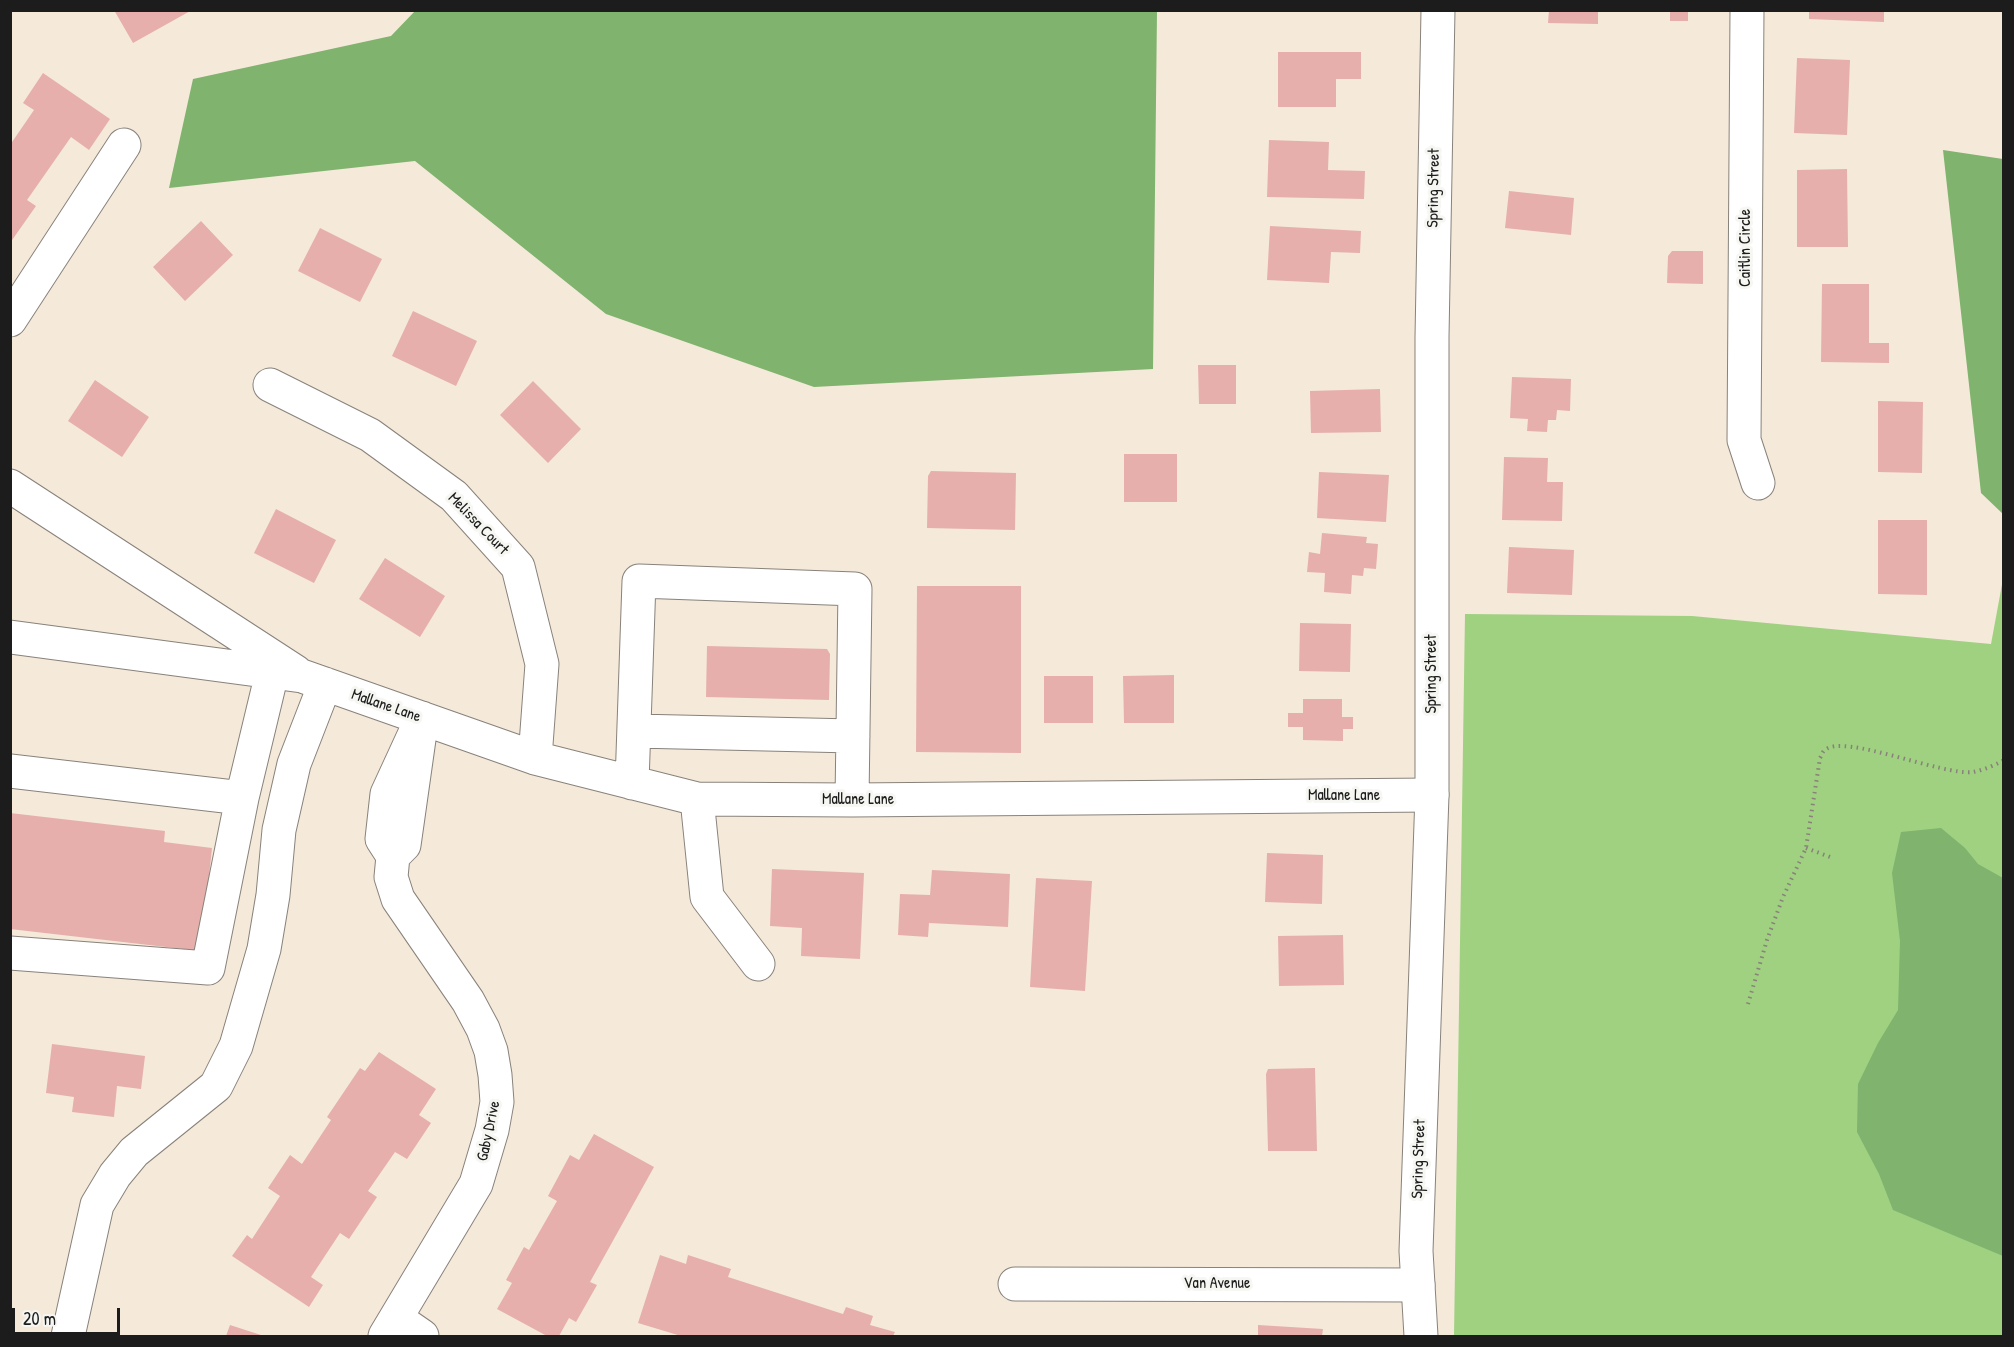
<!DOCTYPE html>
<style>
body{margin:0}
#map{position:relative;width:2014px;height:1347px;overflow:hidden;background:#f5e9da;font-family:"Patrick Hand",sans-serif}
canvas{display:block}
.frame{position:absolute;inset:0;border:12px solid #1c1c1c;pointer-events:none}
.scale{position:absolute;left:12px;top:1308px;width:108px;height:27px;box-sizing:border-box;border:3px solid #1c1c1c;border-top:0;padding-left:8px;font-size:18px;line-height:21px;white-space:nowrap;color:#1c1c1c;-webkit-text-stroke:4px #f6f6f2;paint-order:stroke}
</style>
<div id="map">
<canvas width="2014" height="1347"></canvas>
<div class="frame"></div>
<div class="scale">20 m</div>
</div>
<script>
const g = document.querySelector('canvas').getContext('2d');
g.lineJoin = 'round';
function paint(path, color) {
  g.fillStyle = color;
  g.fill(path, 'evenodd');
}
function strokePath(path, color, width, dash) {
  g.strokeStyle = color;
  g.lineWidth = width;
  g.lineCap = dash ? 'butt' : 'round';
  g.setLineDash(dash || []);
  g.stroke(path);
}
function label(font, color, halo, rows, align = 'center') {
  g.font = font + ' "Patrick Hand",sans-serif';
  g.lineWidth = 6;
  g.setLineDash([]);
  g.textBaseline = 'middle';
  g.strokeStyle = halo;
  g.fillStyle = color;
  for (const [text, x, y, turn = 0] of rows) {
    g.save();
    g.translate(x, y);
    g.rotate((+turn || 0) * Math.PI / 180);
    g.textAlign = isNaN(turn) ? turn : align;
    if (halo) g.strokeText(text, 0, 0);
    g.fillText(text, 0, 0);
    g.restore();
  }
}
paint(new Path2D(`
 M2003,579v757h-549l11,-722 227,2 299,28z`), '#9fd180');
paint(new Path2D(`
 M415,11h742l-4,358 -339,18 -208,-73 -191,-153 -246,27 24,-109 198,-43z
 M1943,150l60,9v355l-22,-21z
 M1941,828l24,20 13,16 25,14v378l-110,-46 -14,-36 -22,-42 1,-48 20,-41 20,-33 2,-69 -8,-68 9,-41z`), '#7fb36e');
paint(new Path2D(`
 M114,10h78l-59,33z
 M1549,10h49v14l-50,-1z
 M1670,10h18v11h-18z
 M1809,10h75v12l-75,-3z
 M1278,52h83v27h-25v28h-58z
 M1797,58l53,2 -3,75 -53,-2z
 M43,73l67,46 -21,31 -18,-13 -44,63 9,6 -26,37v-98l24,-35 -11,-7z
 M1269,140l60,2 -1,28 37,1 -1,28 -97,-2z
 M1847,169l1,78h-51v-77z
 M1509,191l65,7 -3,37 -66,-7z
 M201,221l32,34 -48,46 -32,-34z
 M1270,226l91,5 -1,22 -29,-1 -2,31 -62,-3z
 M320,228l62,31 -22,43 -62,-31z
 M1672,251h31v33l-36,-1 1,-27z
 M1822,284h47v59h20v20l-68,-1z
 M413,311l64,30 -21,45 -64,-30z
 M1198,365h38v39h-37z
 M1512,377l59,2 -1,32 -13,-1 -1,10h-8l-1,12 -20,-1 1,-12 -18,-1z
 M95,380l54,37 -27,40 -54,-36z
 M533,381l48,48 -33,34 -48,-48z
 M1380,389l1,43 -70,1 -1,-42z
 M1878,401l45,1 -1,71 -44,-1z
 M1124,454h53v48h-53z
 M1504,457l44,1 -1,24h16l-1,39 -60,-1z
 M931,471l85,2 -1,57 -88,-2 1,-52z
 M1319,472l70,3 -3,47 -69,-4z
 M276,509l60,31 -22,43 -60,-30z
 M1878,520h49v75l-49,-1z
 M1322,533l45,4 -1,6 12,1 -2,25 -12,-1 -1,8 -11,-1 -1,19 -27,-2 1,-19 -18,-1 2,-20 11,2z
 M1509,547l65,3 -2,45 -65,-2z
 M385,558l60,38 -25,41 -61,-38z
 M917,586h104v167l-105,-1z
 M1300,623l51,1 -1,48 -51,-1z
 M707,646l120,3 3,5 -1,46 -123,-3z
 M1174,675v48h-50l-1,-47z
 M1044,676h49v47h-49z
 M1303,699h39v18h11v12h-10v12l-40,-1v-13h-15v-14h15z
 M10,813l155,18 -1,11 48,6 -11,103 -191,-22z
 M1267,853l56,2 -1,49 -57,-2z
 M772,869l92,4 -4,86 -59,-3 1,-28 -32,-2z
 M932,870l78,4 -2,53 -79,-4 -1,14 -30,-2 2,-41 30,1z
 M1036,878l56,3 -7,110 -55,-4z
 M1343,935l1,50 -65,1 -1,-50z
 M52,1044l93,12 -4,33 -24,-3 -3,31 -42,-5 2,-15 -28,-4z
 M379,1052l57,37 -17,26 12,8 -24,36 -12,-7 -27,39 9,6 -28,42 -9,-6 -29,44 12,8 -14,22 -77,-51 15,-21 5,4 28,-43 -12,-8 22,-33 12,9 29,-44 -4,-3 33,-49 5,3z
 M1315,1068l2,83h-49l-2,-77 2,-5z
 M594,1134l60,33 -64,115 7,3 -21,37 -7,-4 -10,18h-12l-50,-27 15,-26 -6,-3 18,-33 5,3 28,-49 -9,-5 22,-41 9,5z
 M660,1255l26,9 2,-9 43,14 -3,8 115,37 3,-7 27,9 -3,9 25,7 -2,4h-212l-43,-13z
 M230,1325l34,11h-38z
 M1258,1325l65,4 -1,7h-64z`), '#e6afac');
const minor = new Path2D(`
 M1747,10l-3,430 14,43
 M10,320l114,-175
 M270,385l100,50 84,61 64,71 24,97 -7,94
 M10,486l286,186
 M10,637l292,39 233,82 162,41 155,1 580,-5
 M422,718l-18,127 -11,11 -11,-17 5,-45z
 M635,731l218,5
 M10,771l232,27
 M632,783l7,-202 216,8 -3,211
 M697,799l10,98 51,67
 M10,953l198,15 34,-170 30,-125
 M1015,1284l403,1
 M396,1318l26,18
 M68,1336l29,-131 18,-30 19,-23 82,-66 20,-40 28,-97 9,-54 6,-65 15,-66 31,-80
 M385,1336l91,-152 16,-54 5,-28 -2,-27 -4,-24 -8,-22 -15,-28 -70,-102 -7,-22 2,-21`);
const major = new Path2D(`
 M1421,1336l-5,-85 16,-456v-458l6,-327`);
strokePath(minor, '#88827b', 35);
strokePath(major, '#88827b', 35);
strokePath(new Path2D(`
 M1806,848l27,10
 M1748,1004l19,-64 16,-43 23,-49 14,-90c2,-3 2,-6 5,-8 18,-17 118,26 148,22 11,-2 22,-7 31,-12`), '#88827b', 4, [1.5, 4.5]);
strokePath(minor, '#fff', 33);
strokePath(major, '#fff', 33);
label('16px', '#1c1c1c', '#f6f6f2', [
 ["Spring Street",1434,188,-89],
 ["Caitlin Circle",1746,248,-90],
 ["Melissa Court",478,524,46],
 ["Spring Street",1432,674,-90],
 ["Mallane Lane",386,706,19],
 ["Mallane Lane",1344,796],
 ["Mallane Lane",858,800],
 ["Gaby Drive",489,1131,-78],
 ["Spring Street",1419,1159,-88],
 ["Van Avenue",1217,1284]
]);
</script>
